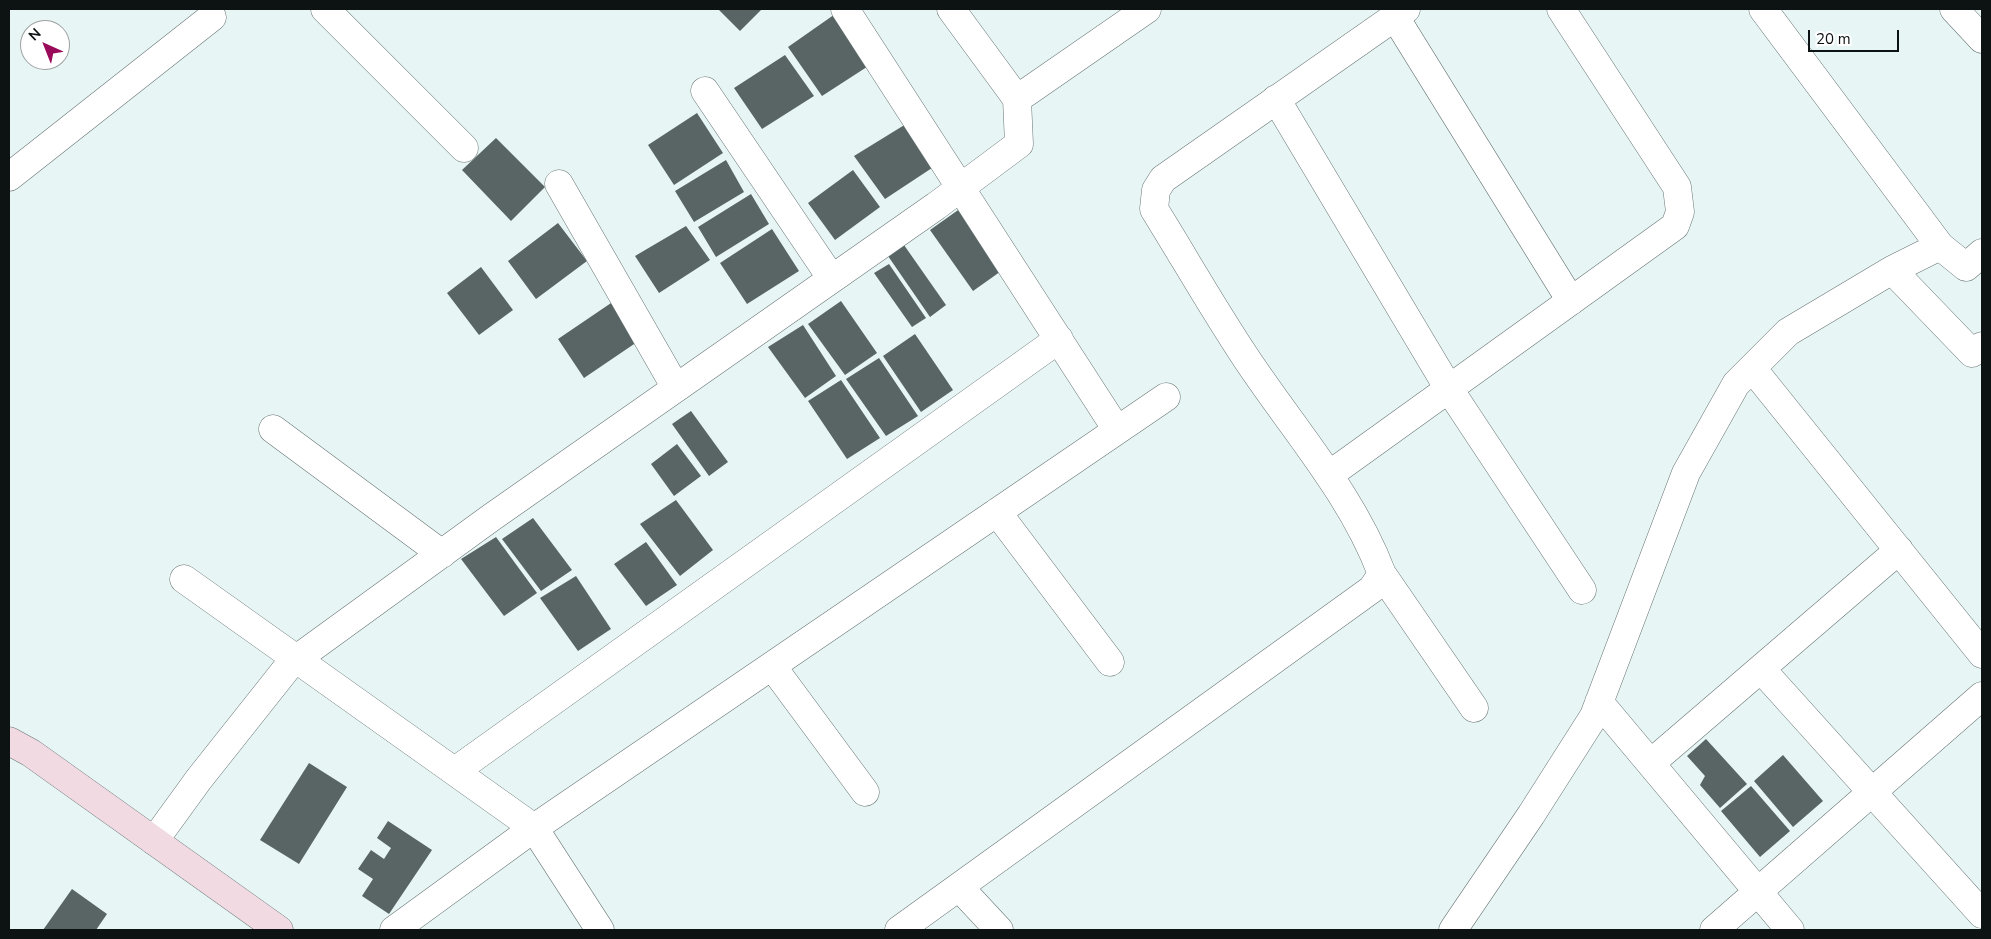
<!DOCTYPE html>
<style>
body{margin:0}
#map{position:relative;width:1991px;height:939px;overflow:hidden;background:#e7f5f5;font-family:"Nunito Sans",sans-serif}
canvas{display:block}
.frame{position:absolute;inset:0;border:10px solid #0d1212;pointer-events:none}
.north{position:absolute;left:20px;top:20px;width:50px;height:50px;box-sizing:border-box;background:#fff;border:1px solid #9ea0a0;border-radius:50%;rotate:316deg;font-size:14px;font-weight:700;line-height:20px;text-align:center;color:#0d1212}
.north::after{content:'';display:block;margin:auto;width:18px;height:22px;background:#9a0a5b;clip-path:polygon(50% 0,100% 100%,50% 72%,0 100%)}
.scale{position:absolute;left:1808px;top:30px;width:91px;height:22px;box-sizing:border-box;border:2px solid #0d1212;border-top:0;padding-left:6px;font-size:15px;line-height:18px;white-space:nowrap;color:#0d1212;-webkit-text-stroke:4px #fff;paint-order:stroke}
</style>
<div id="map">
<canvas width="1991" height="939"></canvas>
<div class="frame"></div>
<div class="north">N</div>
<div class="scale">20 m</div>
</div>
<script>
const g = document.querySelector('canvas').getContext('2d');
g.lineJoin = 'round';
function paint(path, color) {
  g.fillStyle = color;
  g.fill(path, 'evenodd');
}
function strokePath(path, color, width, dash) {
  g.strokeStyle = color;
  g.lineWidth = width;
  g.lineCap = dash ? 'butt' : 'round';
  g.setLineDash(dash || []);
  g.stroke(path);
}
paint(new Path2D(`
 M718,9h44l-22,22z
 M838,12l35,51 -51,33 -34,-49z
 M785,55l29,41 -52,33 -28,-41z
 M697,113l26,40 -49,32 -26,-40z
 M906,124l29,42 -50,33 -31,-43z
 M496,138l49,49 -34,34 -49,-51z
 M726,160l18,32 -50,30 -19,-31z
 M853,170l27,37 -45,33 -27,-37z
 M751,194l18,30 -53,33 -18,-30z
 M961,208l43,61 -31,22 -43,-61z
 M558,223l29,38 -51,38 -28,-38z
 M686,226l24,34 -51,33 -24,-37z
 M772,229l27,42 -52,33 -27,-41z
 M904,245l42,60 -16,12 -42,-61z
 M889,264l37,54 -14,9 -38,-54z
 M481,267l32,43 -34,25 -32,-42z
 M614,301l26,39 -56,38 -26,-39z
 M841,301l36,52 -32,22 -37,-51z
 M803,325l33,51 -31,22 -37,-51z
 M915,334l38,56 -32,22 -38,-56z
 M879,358l39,58 -32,20 -40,-57z
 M841,380l39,58 -33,21 -39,-58z
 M691,411l37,51 -19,14 -37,-52z
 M677,444l24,32 -27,20 -23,-32z
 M676,500l37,50 -33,26 -40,-52z
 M533,518l39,52 -31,21 -39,-52z
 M496,537l41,56 -33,23 -43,-57z
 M646,542l31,43 -31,21 -32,-42z
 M576,576l35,53 -33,22 -38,-53z
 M1706,739l41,45 -27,24 -20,-23 5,-9 -18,-20z
 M1783,755l40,46 -30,26 -39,-46z
 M309,763l38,24 -48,77 -39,-24z
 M1751,786l39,45 -30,26 -39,-46z
 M388,821l44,29 -43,64 -27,-18 11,-17 -15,-10 13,-19 13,9 7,-11 -14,-10z
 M72,889l35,25 -11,16h-53z`), '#596565');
const street = new Path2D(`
 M325,9l139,139
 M845,9l272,421
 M951,9l66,90
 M1763,9l177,237 26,21 16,-14
 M1954,9l28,30
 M1395,17l176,284
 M705,91l127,188
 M1276,99l173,290 133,201
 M9,177l203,-160
 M559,184l117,204
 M1892,270l48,-24
 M1752,368l230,286
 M273,429l169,125
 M1329,475l346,-249 5,-14 -3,-25 -116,-178
 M997,512l113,150
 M1382,574l92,134
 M184,579l350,249 66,102
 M772,666l93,126
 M1761,669l221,245
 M1599,702l191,228
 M1651,763l248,-213
 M455,771l604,-432
 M154,841l45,-62 92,-116 201,-146 444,-311 83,-62 -2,-45 130,-90
 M959,887l40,43
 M394,930l140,-102 632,-431
 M899,930l473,-341 10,-15c-30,-80 -89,-145 -136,-216 -32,-48 -61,-99 -92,-149l2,-19 7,-11 243,-170
 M1453,930l78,-115 63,-99 92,-243 50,-89 52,-52 104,-62 80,83 10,-7
 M1714,930l268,-234`);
const secondary = new Path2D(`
 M9,741l22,12 248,177`);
strokePath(street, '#697575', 29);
strokePath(secondary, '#697575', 29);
strokePath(street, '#fff', 28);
strokePath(secondary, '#f2dae3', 28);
</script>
